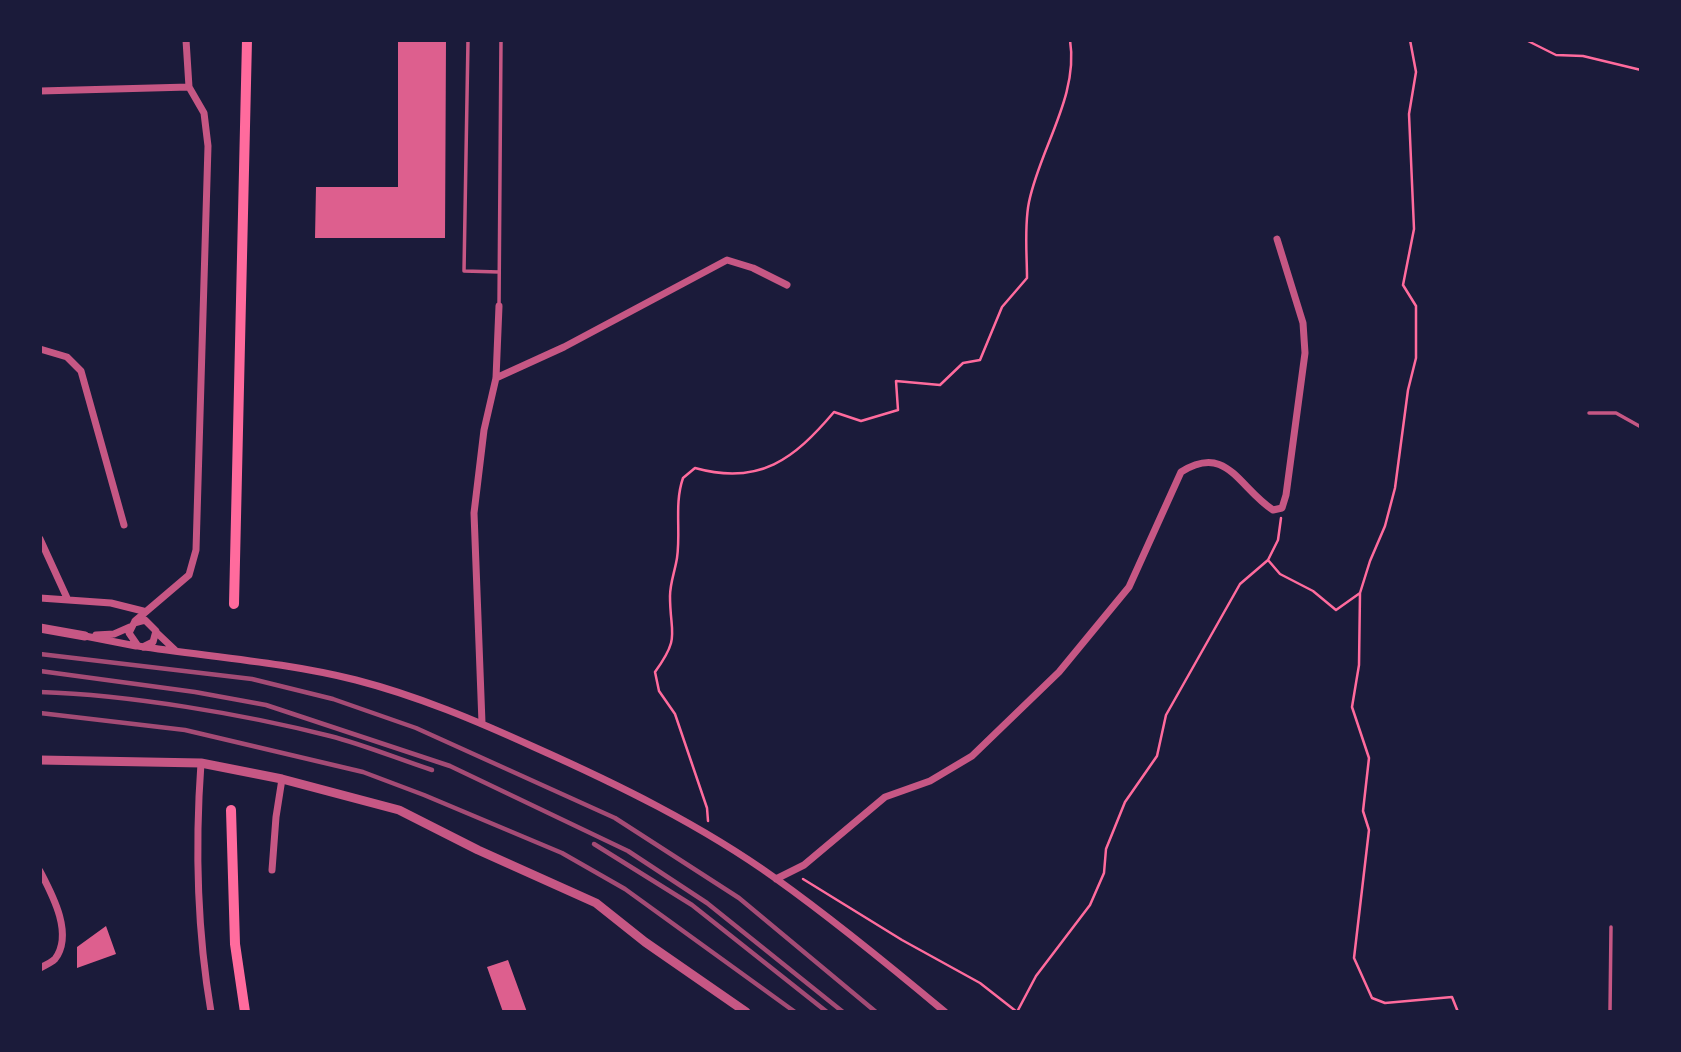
<!DOCTYPE html>
<style>
body{margin:0}
#map{position:relative;width:1681px;height:1052px;overflow:hidden;background:#1b1b3a;font-family:"DejaVu Sans",sans-serif}
canvas{display:block}
.frame{position:absolute;inset:0;border:42px solid #1b1b3a;pointer-events:none}
</style>
<div id="map">
<canvas width="1681" height="1052"></canvas>
<div class="frame"></div>
</div>
<script>
const g = document.querySelector('canvas').getContext('2d');
g.lineJoin = 'round';
function paint(path, color) {
  g.fillStyle = color;
  g.fill(path, 'evenodd');
}
function strokePath(path, color, width, dash) {
  g.strokeStyle = color;
  g.lineWidth = width;
  g.lineCap = dash ? 'butt' : 'round';
  g.setLineDash(dash || []);
  g.stroke(path);
}
paint(new Path2D(`
 M398,40h48l-1,198h-130l1,-51h82z
 M106,926l10,28 -39,14v-21z
 M508,960l19,52h-24l-16,-45z`), '#dd5f8e');
strokePath(new Path2D(`
 M1526,40l30,15 27,1 58,14
 M1268,560l12,14 33,17 23,19 24,-17 10,-32 15,-35 10,-38 13,-98 8,-32v-52l-13,-21 11,-56 -5,-115 7,-42 -6,-32
 M1360,593l-1,72 -7,42 17,51 -6,53 6,19 -15,128 18,40 13,5 67,-6 6,15
 M708,821l-1,-13 -32,-94 -16,-23 -4,-19c26,-36 15,-37 15,-76 0,-13 5,-25 7,-38 4,-27 -3,-54 6,-80l12,-10c65,18 99,-9 139,-56l27,9 37,-11 -2,-29 44,4 23,-22 17,-3 22,-53 25,-29c0,-24 -3,-52 2,-76 11,-54 50,-106 41,-162
 M803,879l99,61 78,43 37,29 19,-36 54,-71 14,-32 2,-24 19,-47 32,-46 9,-41 74,-131 28,-24 10,-20 3,-22`), '#ff6b9d', 2.5);
strokePath(new Path2D(`
 M468,40l-4,231 35,1
 M499,306l2,-266
 M1589,413h27l25,14
 M1610,1012l1,-85`), '#c65784', 3.5);
strokePath(new Path2D(`
 M40,91l149,-4
 M40,349l27,8 14,14 43,154
 M496,378l68,-31 163,-87 26,8 34,17
 M40,539l27,59
 M40,598l71,5 32,8
 M135,621l54,-46 7,-25 12,-404 -4,-33 -15,-26 -3,-47
 M157,633l19,18
 M96,635l18,-1 16,-7
 M85,636l51,10
 M143,647l10,-5 3,-11 -11,-11 -11,3 -5,10 9,13c73,11 146,16 218,34 62,16 121,41 178,67 83,37 167,78 241,131 59,42 115,88 170,134
 M482,723l-8,-210 10,-83 12,-52 3,-72
 M201,763c-6,83 -4,167 10,249
 M272,870l4,-53 6,-38
 M40,871c12,23 34,63 15,88 -3,3 -11,7 -15,9
 M776,879l28,-14 81,-68 45,-16 42,-25 87,-84 70,-85 52,-115c46,-29 57,15 92,38l9,-2 4,-13 19,-142 -2,-30 -26,-84`), '#c65784', 7);
strokePath(new Path2D(`
 M40,628l45,8
 M40,760l161,3 81,16 117,31 79,40 118,53 49,39 101,70`), '#c65784', 9);
strokePath(new Path2D(`
 M234,604l13,-564
 M231,810l4,134 10,68`), '#ff6b9d', 10);
strokePath(new Path2D(`
 M40,654l212,25 81,20 83,29 199,90 124,80 137,114
 M40,671l155,21 71,13 184,61 178,85 79,52 136,109
 M40,692c90,3 203,22 290,44 35,9 68,23 102,34
 M40,713l145,17 178,42 61,23 138,58 63,36 170,123
 M594,844l98,61 135,107`), '#a44b75', 4.5);
</script>
